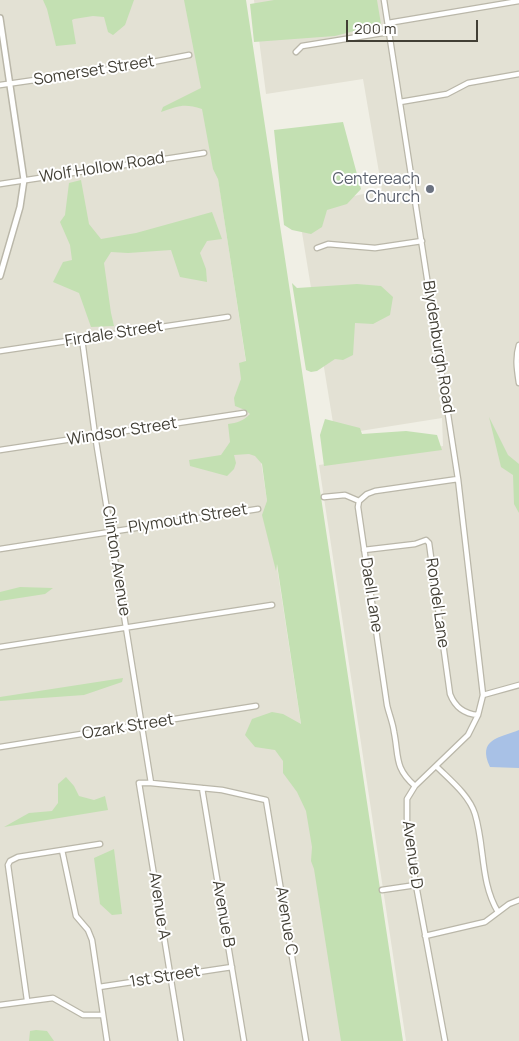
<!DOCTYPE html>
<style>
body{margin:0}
#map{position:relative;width:519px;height:1041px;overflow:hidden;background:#f0efe5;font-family:Manrope,sans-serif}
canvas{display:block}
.scale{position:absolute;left:346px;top:20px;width:132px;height:22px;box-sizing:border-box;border:2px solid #423f35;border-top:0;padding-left:6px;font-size:15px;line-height:18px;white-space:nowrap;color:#423f35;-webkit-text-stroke:4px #fff;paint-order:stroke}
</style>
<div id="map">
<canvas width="519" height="1041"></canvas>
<div class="scale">200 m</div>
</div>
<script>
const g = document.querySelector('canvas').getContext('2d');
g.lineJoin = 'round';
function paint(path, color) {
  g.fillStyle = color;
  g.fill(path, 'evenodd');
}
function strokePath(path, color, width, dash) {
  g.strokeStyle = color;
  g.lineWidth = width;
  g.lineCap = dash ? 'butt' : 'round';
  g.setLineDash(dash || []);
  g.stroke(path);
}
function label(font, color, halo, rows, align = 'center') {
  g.font = font + ' Manrope,sans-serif';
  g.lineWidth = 4;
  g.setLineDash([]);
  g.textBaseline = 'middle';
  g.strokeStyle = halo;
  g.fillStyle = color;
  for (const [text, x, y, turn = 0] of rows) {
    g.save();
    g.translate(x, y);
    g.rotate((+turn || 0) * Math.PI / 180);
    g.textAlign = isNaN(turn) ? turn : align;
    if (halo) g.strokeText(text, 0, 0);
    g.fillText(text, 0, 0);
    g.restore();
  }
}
paint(new Path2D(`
 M0,0h191l158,1041h-349z
 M254,0h265v1041h-113l-87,-576 124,-19 -1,-28 -107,17 -37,-227 84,-18 -19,-111 -97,15z`), '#e3e1d4');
paint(new Path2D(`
 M43,0h91l-9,25 -12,10 -5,-3 -4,-15 -11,-1 -19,3 -2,1 4,24 -20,2 -9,-37z
 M184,0h62l157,1041h-62l-27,-172 -3,-8 1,-14 -6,-36 -9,-19 -14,-19v-12l-8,-11 -20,-3 -10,-12 7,-16 20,-7 11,2 18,10 -24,-160 -1,7 -14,-56 5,-14 -5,-37 -7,-8 -6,-2 -15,1 2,8 -2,6 -7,7 -37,-10 -1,-6 32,-5 9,-13 -2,-18c9,-1 15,-3 22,-10l-5,-4 -10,-4 -1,-8 7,-19 -2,-16 7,-2 -28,-182 -5,-10 -11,-60c-18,-6 -24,-3 -41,3l2,-5 38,-19z
 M274,0h103l4,24 -46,12 -81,6 -4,-38z
 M343,122l18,67 -14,15 -20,6 -5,17 -11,7 -19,-4 -8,-5 -10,-95z
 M81,180l8,44 12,15 35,-6 76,-21 10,27 -15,2 -7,12 6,16 1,13 -27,-5 -9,-27 -43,3 -17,-1 -7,11 7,50 3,13 -23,1 -12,-34 -26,-11 10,-20 9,-2 -2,-15 -10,-23 5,-7 4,-32z
 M292,283l5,5 60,-4 24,2 12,11 -3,18 -17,9 -18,-1 -2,32 -10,5 -8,-1 -18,12 -6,1 -5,-2z
 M489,417l19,38 11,9v49l-5,-9 -1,-29 -12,-8z
 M325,419l35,9 2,6 44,-3 31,4 5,15 -118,16 -4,-31z
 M20,587l33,1 -8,6 -45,7v-9z
 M123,678l-1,4 -38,13 -84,6v-4z
 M66,777l8,9 5,10 15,4 11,-4 3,14 -104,17 25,-14 23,-2 6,-8v-19z
 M114,849l8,65 -10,1 -12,-11 -6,-46z
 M36,1030l11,1 7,10h-25l1,-10z`), '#c3e0b2');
paint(new Path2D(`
 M519,730v38l-29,-1c-13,-28 9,-29 29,-37z`), '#a8c1e6');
const minor = new Path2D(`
 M384,0l74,479 25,216 -5,20 -10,20 -53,51 -8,13v27l9,59 29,156
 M388,23l131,-22
 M296,52l6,-6 87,-14
 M0,85l132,-19 57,-11
 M400,102l47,-8 21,-11 51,-9
 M0,184l204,-31
 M317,248l11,-4 47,4 47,-7
 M82,339l13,96 56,348
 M519,345c-4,13 -2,25 0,38
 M0,351l228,-34
 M0,450l244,-37
 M324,497l21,-2 14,6
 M0,549l258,-40
 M364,550l51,-6 11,-4 3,3 21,151c5,13 14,20 28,21
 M0,647l272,-42
 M483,695l36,-10
 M0,747l256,-41
 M436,766c14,14 33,29 39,48 10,33 5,68 23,98
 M415,786c-21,-18 -16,-30 -21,-54 -1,-9 -5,-18 -7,-27l-29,-198 1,-6 8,-7 8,-3 83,-12
 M202,788l42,253
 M62,850l14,66 12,14 4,10 15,101
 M382,890l34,-5
 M425,936l60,-14 24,-18 10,-4
 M99,987l133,-20
 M27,1000l-19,-135 2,-4 8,-4 82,-13
 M0,1005l53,-7 30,17h19
 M181,1041l-42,-258h12l71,7 44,10 40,241`);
const tertiary = new Path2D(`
 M0,18l24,162 -4,27 -20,69`);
strokePath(minor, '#bab7a9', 7);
strokePath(tertiary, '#bab7a9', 8);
strokePath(minor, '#fff', 4.5);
strokePath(tertiary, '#fff', 5);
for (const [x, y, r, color] of [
 [430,189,5,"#6b7280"]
]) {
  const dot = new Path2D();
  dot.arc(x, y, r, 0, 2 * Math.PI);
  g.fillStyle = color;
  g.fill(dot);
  strokePath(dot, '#fff', 2);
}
label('16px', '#423f35', '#fff', [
 ["Somerset Street",94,71,-9],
 ["Wolf Hollow Road",102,168,-9],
 ["Firdale Street",114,334,-9],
 ["Blydenburgh Road",438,347,81],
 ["Windsor Street",122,432,-9],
 ["Plymouth Street",188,519,-9],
 ["Clinton Avenue",116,561,81],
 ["Daell Lane",371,595,81],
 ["Rondel Lane",437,603,82],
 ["Ozark Street",128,727,-9],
 ["Avenue D",412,855,82],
 ["Avenue A",159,906,81],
 ["Avenue B",223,914,80],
 ["Avenue C",286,921,81],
 ["1st Street",165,977,-9]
]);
label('16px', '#5b616d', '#fff', [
 ["Centereach",420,180],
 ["Church",420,198]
], 'right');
</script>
